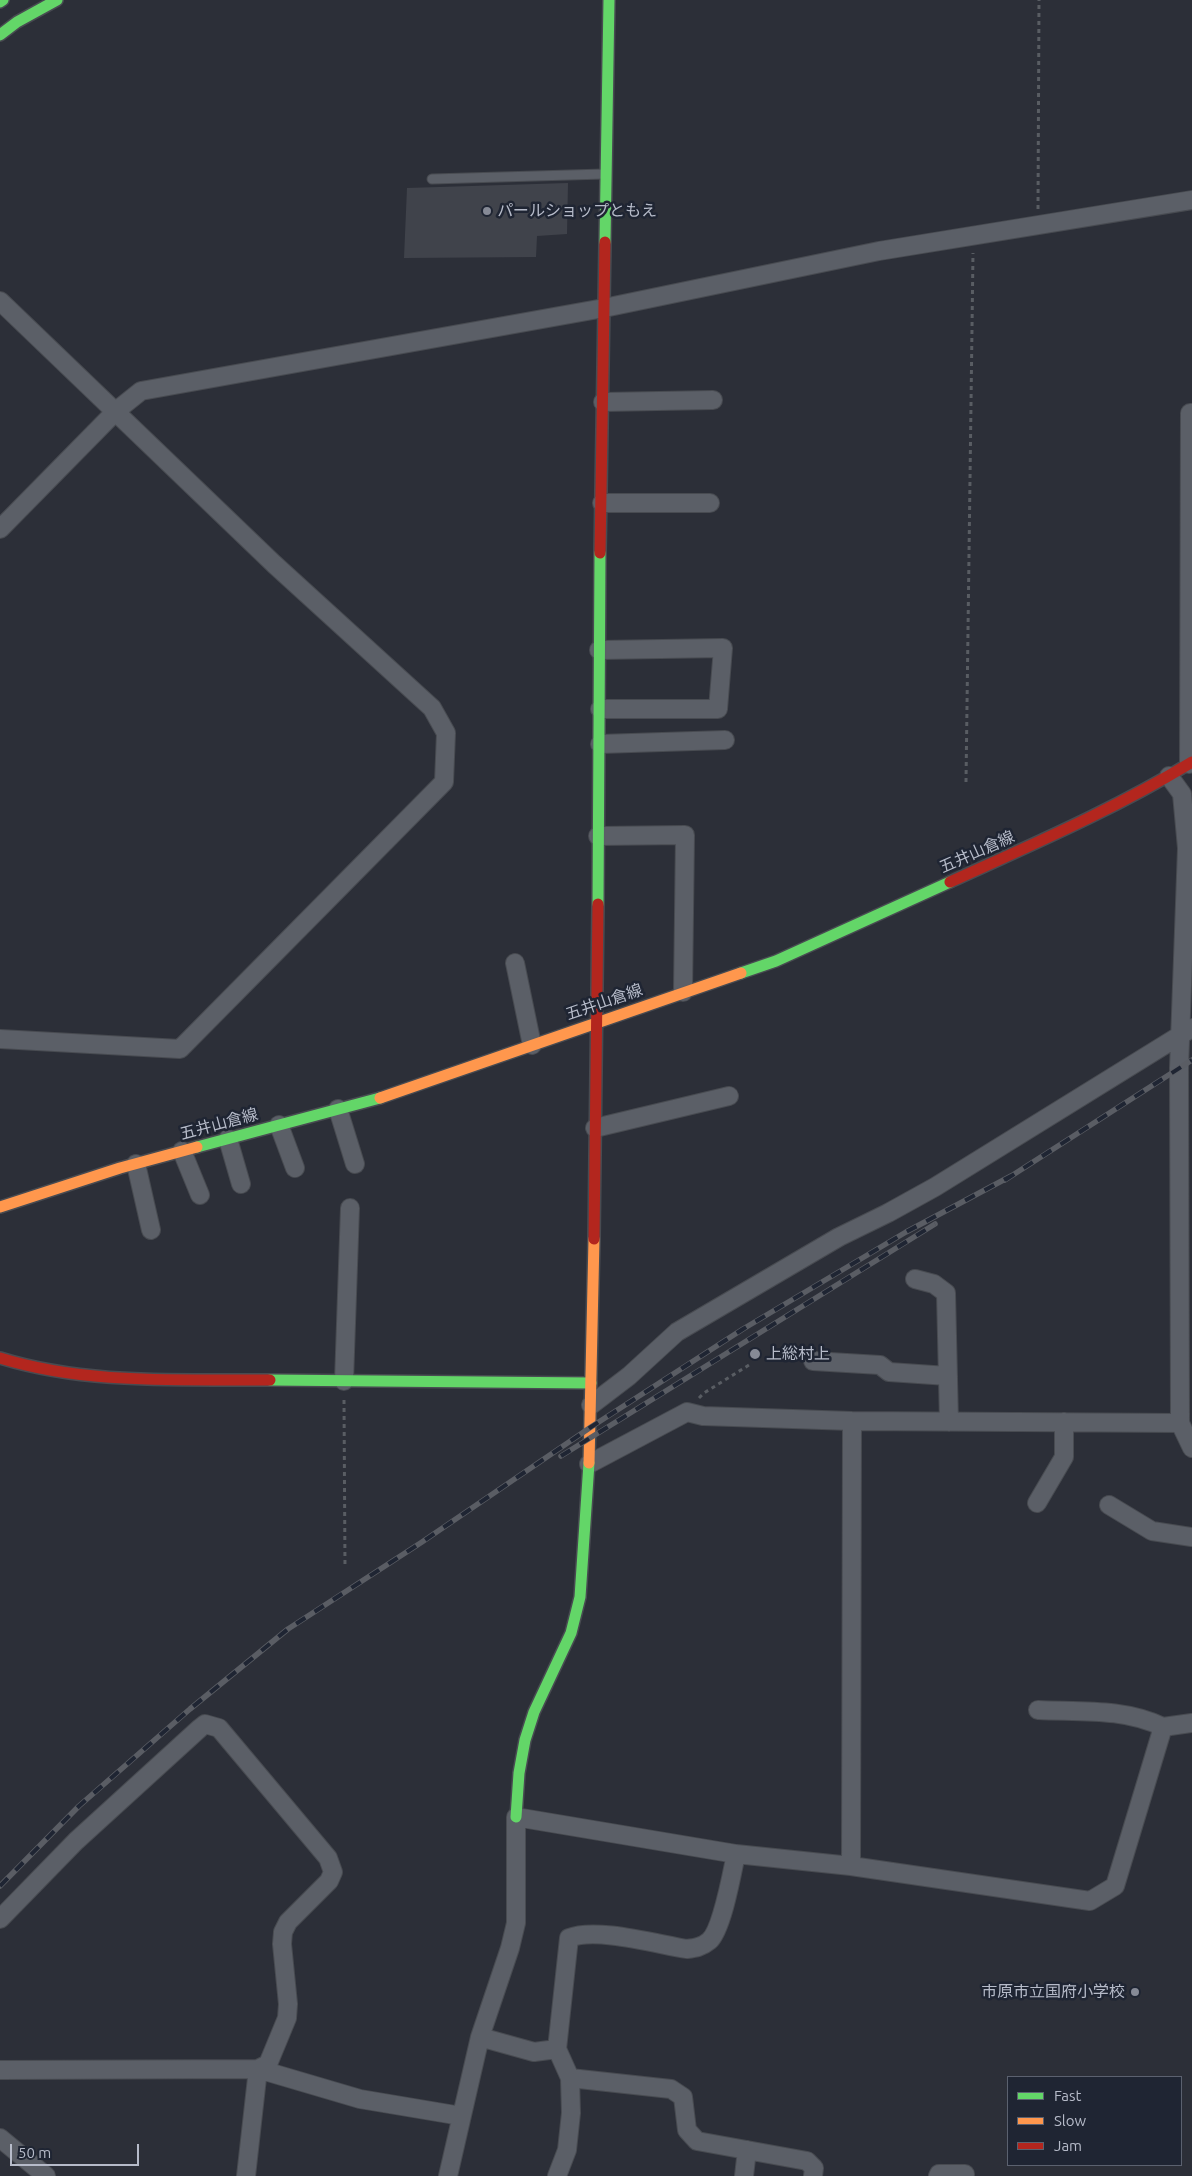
<!DOCTYPE html>
<meta charset="utf-8">
<style>
body{margin:0}
#map{position:relative;width:1192px;height:2176px;overflow:hidden;background:#2c2f38;font-family:Ubuntu,sans-serif}
canvas{display:block}
.legend{position:absolute;left:1007px;top:2076px;width:175px;height:90px;box-sizing:border-box;background:#1f2533;border:1px solid #5b616f;margin:0;padding:6px 9px;list-style:none;font-size:15px;color:#b6bbc9}
.legend li{display:flex;align-items:center;gap:10px;height:25px}
.legend b{width:25px;border:1px solid #5b616f}
.scale{position:absolute;left:10px;top:2144px;width:129px;height:22px;box-sizing:border-box;border:2px solid #b6bbc9;border-top:0;padding-left:6px;font-size:15px;line-height:18px;white-space:nowrap;color:#b6bbc9;-webkit-text-stroke:4px #1f2533;paint-order:stroke}
</style>
<div id="map">
<canvas width="1192" height="2176"></canvas>
<ul class="legend">
<li><b style="height:6px;background:#63d668"></b>Fast</li>
<li><b style="height:6px;background:#ff974d"></b>Slow</li>
<li><b style="height:6px;background:#b3261e"></b>Jam</li>
</ul>
<div class="scale">50 m</div>
</div>
<script>
const g = document.querySelector('canvas').getContext('2d');
g.lineJoin = 'round';
function paint(path, color) {
  g.fillStyle = color;
  g.fill(path, 'evenodd');
}
function strokePath(path, color, width, dash) {
  g.strokeStyle = color;
  g.lineWidth = width;
  g.lineCap = dash ? 'butt' : 'round';
  g.setLineDash(dash || []);
  g.stroke(path);
}
function label(font, color, halo, rows, align = 'center') {
  g.font = font + ' Ubuntu,"Noto Sans JP",sans-serif';
  g.lineWidth = 5;
  g.setLineDash([]);
  g.textBaseline = 'middle';
  g.strokeStyle = halo;
  g.fillStyle = color;
  for (const [text, x, y, turn = 0] of rows) {
    g.save();
    g.translate(x, y);
    g.rotate((+turn || 0) * Math.PI / 180);
    g.textAlign = isNaN(turn) ? turn : align;
    if (halo) g.strokeText(text, 0, 0);
    g.fillText(text, 0, 0);
    g.restore();
  }
}
paint(new Path2D(`
 M568,183l-1,51 -30,2 -1,21 -132,1 3,-70z`), '#40434b');
const lane = new Path2D(`
 M432,179l172,-5`);
const street = new Path2D(`
 M0,301l274,263 158,144 14,25 -2,49 -264,267 -180,-10
 M603,402l110,-2
 M602,503h108
 M0,529l116,-118 25,-20 463,-83 275,-57 313,-51
 M599,650l124,-2 -5,61h-118
 M600,744l125,-4
 M1189,764l1,-351h2
 M1169,776l13,18 5,54 -8,220 1,355 12,25
 M598,836l87,-1 -2,157
 M515,963l17,82
 M338,1109l17,55
 M279,1125l16,43
 M595,1128l134,-32
 M228,1139l13,45
 M182,1151l18,44
 M136,1164l15,66
 M915,1279l19,5 12,9 3,129
 M813,1361l67,4 9,7 59,4
 M344,1381l6,-173
 M591,1405l38,-29 48,-44 162,-95 49,-24 47,-26 257,-159
 M589,1464l98,-52 16,4 149,5 328,2
 M1037,1503l27,-46v-35
 M1109,1505l43,26 40,6
 M1038,1710c42,2 86,-2 125,17
 M851,1866l1,-445
 M0,1919l76,-78 124,-113 5,-4 14,4 109,130 5,14 -4,9 -41,41 -5,10 -1,12 6,60 -1,14 -19,46 -10,5
 M480,2037l54,15 23,-3 12,-111c27,-11 87,6 118,11 8,-1 15,-2 22,-8 13,-11 23,-68 27,-87
 M557,2049l13,29 1,35 -4,37 -10,26
 M0,2070l258,-1 102,30 101,17
 M570,2078l101,11 12,8 4,33 10,11 110,20 7,7 -1,8
 M0,2138l46,38
 M246,2176l12,-107
 M448,2176l32,-139 30,-89 6,-25v-106l220,37 115,12 239,35 25,-15 48,-159 29,-4
 M744,2176l3,-26
 M938,2176l1,-2h26`);
const fast = new Path2D(`
 M0,2l3,-2
 M0,35l17,-13 40,-22
 M605,242l4,-242
 M598,904l2,-351
 M741,973l35,-12 174,-79
 M197,1147l183,-49
 M270,1380l321,3
 M516,1817l3,-44 6,-33 9,-28 37,-79 9,-36 9,-134`);
const slow = new Path2D(`
 M380,1098l361,-125
 M0,1207l120,-39 77,-21
 M589,1463l5,-224`);
const jam = new Path2D(`
 M600,553l5,-311
 M950,882c81,-37 165,-73 242,-120
 M594,1239l4,-335
 M0,1358c87,27 180,21 270,22`);
strokePath(lane, '#484b51', 11);
strokePath(street, '#484b51', 20);
strokePath(fast, '#484b51', 14);
strokePath(slow, '#484b51', 14);
strokePath(jam, '#484b51', 14);
strokePath(new Path2D(`
 M1038,209l1,-209
 M966,782l7,-529
 M699,1398l5,-5 45,-28
 M344,1400l1,167`), '#595d63', 3, [4, 4]);
strokePath(lane, '#5b5f67', 9);
strokePath(street, '#5b5f67', 18);
strokePath(fast, '#63d668', 11);
strokePath(slow, '#ff974d', 11);
strokePath(jam, '#b3261e', 11);
const rail = new Path2D(`
 M1005,1180l187,-120
 M561,1456l374,-232
 M0,1886l79,-80 111,-97 98,-80 134,-87 169,-115 152,-98 163,-97 105,-56`);
strokePath(rail, '#5a5d64', 5.5);
strokePath(rail, '#1f2533', 4, [11]);
for (const [x, y, r, color] of [
 [487,211,5,"#868a96"],
 [755,1354,6,"#868a96"],
 [1135,1992,5,"#868a96"]
]) {
  const dot = new Path2D();
  dot.arc(x, y, r, 0, 2 * Math.PI);
  g.fillStyle = color;
  g.fill(dot);
  strokePath(dot, '#1f2533', 2);
}
label('16px', '#b6bbc9', '#1f2533', [
 ["パールショップともえ",497,211],
 ["上総村上",766,1354],
 ["市原市立国府小学校",1125,1992,"right"]
], 'left');
label('16px', '#b6bbc9', '#1f2533', [
 ["五井山倉線",977,852,-24],
 ["五井山倉線",604,1002,-19],
 ["五井山倉線",219,1124,-15]
]);
</script>
